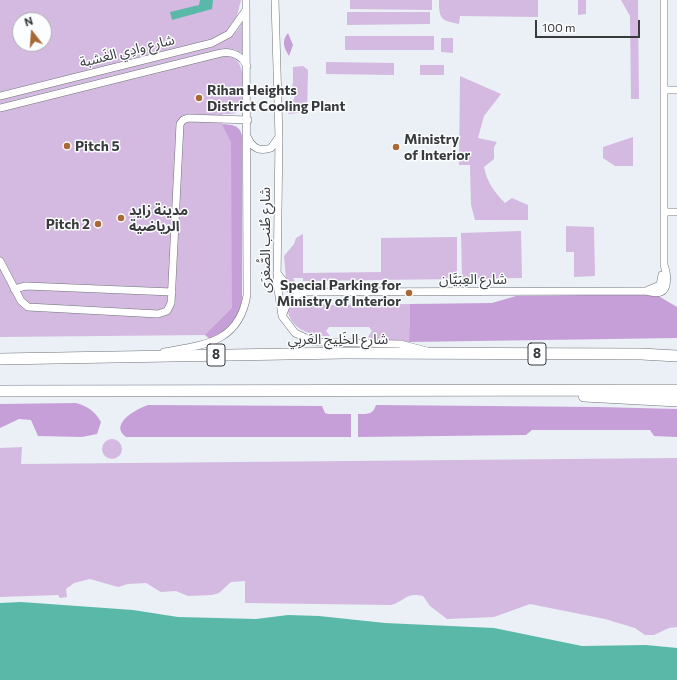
<!DOCTYPE html>
<meta charset="utf-8">
<style>
body{margin:0}
#map{position:relative;width:677px;height:680px;overflow:hidden;background:#eaf0f6;font-family:Commissioner,sans-serif}
canvas{display:block}
.north{position:absolute;left:12px;top:12px;width:40px;height:40px;box-sizing:border-box;background:#fcfdfe;border:1px solid #aeafb0;border-radius:50%;rotate:343deg;font-size:11px;font-weight:700;line-height:16px;text-align:center;color:#383a3c}
.north::after{content:'';display:block;margin:auto;width:14px;height:18px;background:#aa6834;clip-path:polygon(50% 0,100% 100%,50% 72%,0 100%)}
.scale{position:absolute;left:535px;top:20px;width:105px;height:18px;box-sizing:border-box;border:2px solid #383a3c;border-top:0;padding-left:5px;font-size:12px;line-height:14px;white-space:nowrap;color:#383a3c;-webkit-text-stroke:3px #fcfdfe;paint-order:stroke}
</style>
<div id="map">
<canvas width="677" height="680"></canvas>
<div class="north">N</div>
<div class="scale">100 m</div>
</div>
<script>
const g = document.querySelector('canvas').getContext('2d');
g.lineJoin = 'round';
function paint(path, color) {
  g.fillStyle = color;
  g.fill(path, 'evenodd');
}
function strokePath(path, color, width, dash) {
  g.strokeStyle = color;
  g.lineWidth = width;
  g.lineCap = dash ? 'butt' : 'round';
  g.setLineDash(dash || []);
  g.stroke(path);
}
function label(font, color, halo, rows, align = 'center') {
  g.font = font + ' Commissioner,"Noto Sans Arabic",sans-serif';
  g.lineWidth = 3;
  g.setLineDash([]);
  g.textBaseline = 'middle';
  g.strokeStyle = halo;
  g.fillStyle = color;
  for (const [text, x, y, turn = 0] of rows) {
    g.save();
    g.translate(x, y);
    g.rotate((+turn || 0) * Math.PI / 180);
    g.textAlign = isNaN(turn) ? turn : align;
    if (halo) g.strokeText(text, 0, 0);
    g.fillText(text, 0, 0);
    g.restore();
  }
}
paint(new Path2D(`
 M0,0h241l-4,16 -7,10 6,6 6,-9v30l-8,-4 -3,8c17,6 11,35 11,49 -3,9 -11,8 -19,8l-1,10c9,2 18,0 20,12v163l-32,40 -5,-4 -205,2zM20,20h24v24h-24z
 M350,0h82v10l-82,-1z
 M439,0h99v17l-78,-1 -1,8c-18,-4 -20,-4 -20,-24z
 M578,0h8v14l-8,1z
 M621,0h17l1,99h-8l-1,-83z
 M347,12h83v12l-83,1z
 M345,36h89v14h-89z
 M441,38h12v15l-12,-1z
 M326,62l68,1v12l-68,-1z
 M420,65h24v10h-24z
 M303,66l5,4 -1,42 -19,2 7,-18 -4,-5 2,-8v-16z
 M460,76l41,18 -17,22 -6,22 19,4 -3,5v12l-10,8c3,15 10,25 21,36l7,-5 16,7v15h-53l-4,-15 -1,-40h-11z
 M633,137v29h-18l-12,-8v-11z
 M566,226l28,1 1,49 -21,1v-25h-8z
 M521,231l1,47 -60,1 -1,-46z
 M303,234v39l78,-1v-34l76,-1v42l-154,2v-3h-10l4,8 -9,-4 -2,-4 -2,-22 10,-12 2,-6z
 M293,302l34,3 83,-1 -1,38h-29l-12,-5 4,-6 -3,-4h-40l-3,4 4,5c-18,1 -44,-8 -42,-30z
 M102 449a10 10 0 1 1 20 0a10 10 0 1 1-20 0Z
 M22,447l-1,17 656,-6v169l-8,1 -15,7h-9l-10,-7 -30,-9 -75,-15 -36,13 -47,2 -17,-13 -7,-10c-17,-4 -18,5 -32,9l-146,-2v-22l-14,1 -12,11 -7,2 -24,1 -12,-5 -15,1 -15,-9 -18,1 -10,3 -28,-8 -16,4 -8,6 1,8 -7,1 -2,-3 -58,2v-149z`), '#d4b9e0');
paint(new Path2D(`
 M288,33l5,12 -4,11c-5,-8 -8,-15 -1,-23z
 M222,124c10,1 18,1 20,12v163c-3,21 -15,31 -32,40l-5,-4 27,-27 -1,-166z
 M655,294l22,13v31l-268,4 1,-38 82,-1 24,-7z
 M76,403c11,3 19,8 25,19l-4,12 -15,3 -44,-1 -7,-16 -12,-1 -19,9v-24z
 M148,405l174,1 3,7 3,1h23v23h-225c-18,-13 12,-29 22,-32z
 M376,405l223,2 78,2v28l-23,-1 -4,-6h-118l-6,5 -168,2v-23c9,0 15,1 18,-9z`), '#c79fd8');
paint(new Path2D(`
 M200,0h13l-1,9 -40,11 -2,-8 29,-7z
 M21,602l112,8 45,7 78,2 32,-4 31,1 66,7 109,5 88,18 64,-1 31,3v32h-677v-77z`), '#5ab8a8');
const minor = new Path2D(`
 M275,0l4,138 -2,145 5,33 13,17 20,9 85,2 27,7
 M664,90h13
 M0,96l212,-53 17,-9 17,-24
 M0,108l221,-55c12,-2 21,3 26,13
 M248,138c4,10 12,14 23,10l7,-10
 M664,212h13
 M0,261l21,40 7,6 130,7 9,-3 4,-8 9,-179 3,-4 5,-2 60,2
 M277,273l12,15 13,4 343,-1c4,1 11,3 16,1 8,-3 6,-20 3,-27v-265
 M14,289l12,-3 146,6
 M648,290l12,-5 2,-10
 M283,314l5,-13 14,-9
 M164,352c40,-7 75,-9 83,-57l-1,-295`);
const highway = new Path2D(`
 M0,359l344,-6 297,1 36,2
 M0,391l677,-1
 M584,396l93,5`);
strokePath(minor, '#6e7378', 8);
strokePath(highway, '#6e7378', 12);
strokePath(minor, '#fff', 7);
strokePath(highway, '#fff', 11);
for (const [x, y, r, color] of [
 [199,98,4,"#aa6834"],
 [67,146,4,"#aa6834"],
 [396,147,4,"#aa6834"],
 [121,218,4,"#aa6834"],
 [98,224,4,"#aa6834"],
 [409,293,4,"#aa6834"]
]) {
  const dot = new Path2D();
  dot.arc(x, y, r, 0, 2 * Math.PI);
  g.fillStyle = color;
  g.fill(dot);
  strokePath(dot, '#fcfdfe', 1.5);
}
for (const [x, y, w] of [
 [537,354,18],
 [216,355,18]
]) {
  const box = new Path2D();
  box.roundRect(x - w / 2, y - 11, w, 22, 3);
  g.fillStyle = '#fcfdfe';
  g.fill(box);
  strokePath(box, '#383a3c', 1);
}
label('bold 13px', '#383a3c', null, [
 ["8",537,354],
 ["8",216,355]
]);
label('14px', '#383a3c', '#fcfdfe', [
 ["شارع وادِي الغَشبة",127,51,-14],
 ["شارع طُنب الصُّغرَى",265,240,-90],
 ["شارع العِبَيَّان",473,279],
 ["شارع الخَلِيج العَربِي",338,339]
]);
label('bold 14px', '#383a3c', '#fcfdfe', [
 ["Rihan Heights",207,90],
 ["District Cooling Plant",207,106],
 ["Ministry",404,139],
 ["of Interior",404,155],
 ["Pitch 5",75,146],
 ["مدينة زايد",129,210],
 ["الرياضية",129,226],
 ["Pitch 2",90,224,"right"],
 ["Special Parking for",401,285,"right"],
 ["Ministry of Interior",401,301,"right"]
], 'left');
</script>
